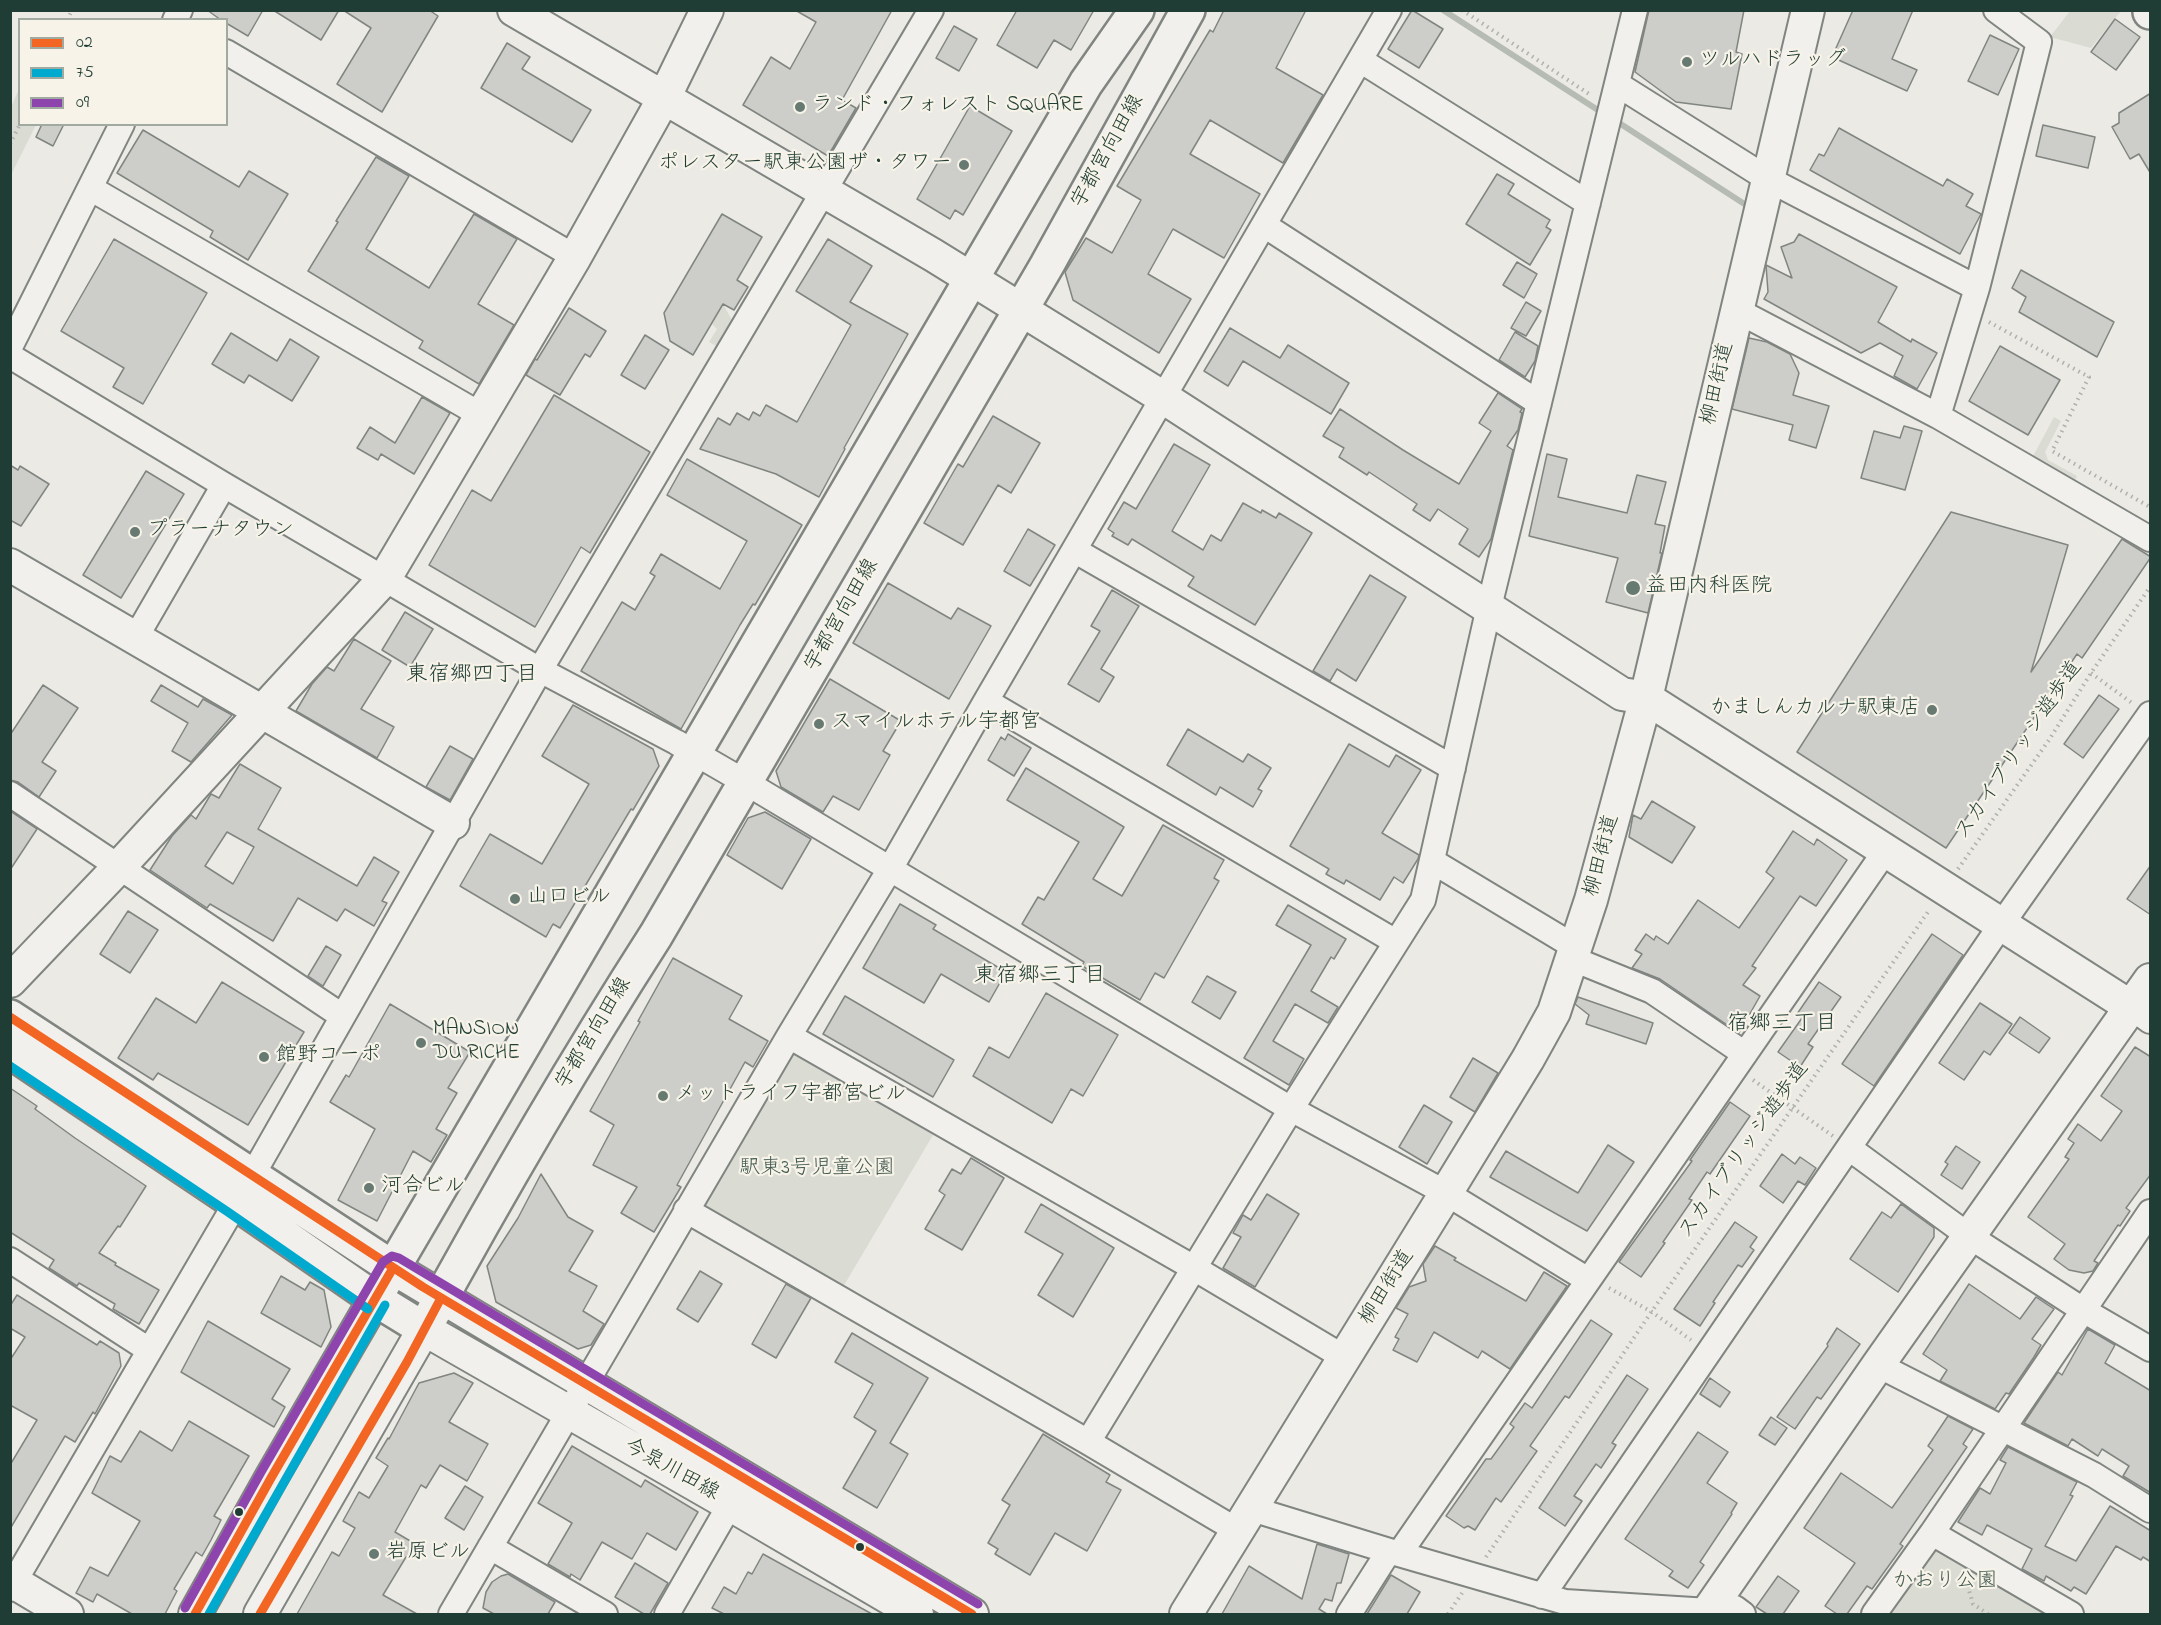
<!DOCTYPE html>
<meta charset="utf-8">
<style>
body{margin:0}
#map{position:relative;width:2161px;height:1625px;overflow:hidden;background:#ebeae4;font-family:"Indie Flower",sans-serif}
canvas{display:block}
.frame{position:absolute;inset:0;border:12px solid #1f3d34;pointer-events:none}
.legend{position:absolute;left:18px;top:18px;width:210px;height:108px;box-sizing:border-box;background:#f7f3e8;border:2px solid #a1aaa0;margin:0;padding:8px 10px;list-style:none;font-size:18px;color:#1f3d34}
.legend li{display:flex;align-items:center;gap:12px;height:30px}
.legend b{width:30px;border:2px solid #a1aaa0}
</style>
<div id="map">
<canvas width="2161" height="1625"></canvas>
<div class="frame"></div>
<ul class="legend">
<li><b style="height:8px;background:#f26522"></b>02</li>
<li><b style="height:8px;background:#00a9ce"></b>75</li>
<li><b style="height:8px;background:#8e44ad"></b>09</li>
</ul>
</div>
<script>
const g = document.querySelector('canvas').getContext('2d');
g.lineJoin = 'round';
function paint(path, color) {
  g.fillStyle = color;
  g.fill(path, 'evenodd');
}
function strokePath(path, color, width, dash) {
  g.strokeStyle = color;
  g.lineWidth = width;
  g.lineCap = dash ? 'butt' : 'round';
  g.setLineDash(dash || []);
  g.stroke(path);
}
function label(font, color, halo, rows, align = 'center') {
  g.font = font + ' "Indie Flower","Klee One",sans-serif';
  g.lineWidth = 4.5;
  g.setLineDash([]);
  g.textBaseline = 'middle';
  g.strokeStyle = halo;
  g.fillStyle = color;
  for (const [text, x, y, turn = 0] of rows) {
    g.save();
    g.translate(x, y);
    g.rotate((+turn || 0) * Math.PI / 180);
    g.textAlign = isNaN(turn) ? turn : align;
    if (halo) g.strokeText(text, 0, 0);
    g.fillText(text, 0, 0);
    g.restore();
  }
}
paint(new Path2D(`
 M2070,11v-1l51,1 -30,37 -41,-11z
 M19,89l1,35 16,1 -25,50v-68z
 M723,304l10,18 -15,25 -9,-5 8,-13 -5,-5z
 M2054,417l7,4 -16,31 3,8 29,16 -3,7 -43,-23z
 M795,1050l141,80 -93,157 -140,-83z
 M1932,1547l131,67h-172l-5,-3z`), '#dadbd2');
strokePath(new Path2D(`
 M1443,10l161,104
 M1613,119l133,86`), '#b6bcb4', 6);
const building = new Path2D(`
 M207,10h56l-15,26 -22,-13v-3h-5z
 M273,10h66l-18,30z
 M343,10h86l9,6 -56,96 -45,-28 34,-56z
 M795,10h97l-50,90 14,8 -28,48 -85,-51 28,-48 19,12 26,-47z
 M1017,10h77l-23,40 -17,-10 -17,28 -40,-23z
 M1224,10h82l-30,58 47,27 -40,68 -73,-43 -20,34 70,40 -36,64 -51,-29 -25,45 43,25 -32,54 -86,-53 -8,-28 21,-34 26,15 29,-53 -24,-14 93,-156 3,2z
 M1412,10l31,19 -24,39 -31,-19z
 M1649,10h95l-8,42 6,2 -11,55 -55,-7 -41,-30z
 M1853,10h60l-21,49 25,11 -10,21 -75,-34z
 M2115,19l25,18 -24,33 -25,-18z
 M954,26l23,13 -18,32 -23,-13z
 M1990,35l29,14 -21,46 -30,-14z
 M507,43l23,14 -8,12 69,41 -19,32 -91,-54z
 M2151,93v81l-12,-20 -9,5 -18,-32 7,-4v-10z
 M970,106l42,25 -49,84 -8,-5 -5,9 -33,-20z
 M42,124h22l-11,22 -17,-9z
 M2043,125l52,12 -7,31 -52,-12z
 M1839,128l104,58 4,-7 26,15 -7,12 15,8 -21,40 -150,-84 9,-16 5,2z
 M143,130l96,57 10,-16 39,23 -40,66 -38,-23 3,-6 -96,-58z
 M376,157l33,19 -43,73 63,39 45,-74 43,25 -39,65 36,21 -35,59 -60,-36 4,-7 -115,-70 30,-49 -2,-1z
 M1497,174l17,10 -6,10 42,26 -4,7 5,3 -21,35 -64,-41z
 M722,214l40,23 -25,43 11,7 -14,23 -11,-6 -30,51 -23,-14 -6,-28z
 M1799,234l98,53 -19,35 33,20 1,-3 25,14 -20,36 -23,-13 9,-20 -23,-13 -19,10 -97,-54 4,-7 -2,-27 26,13 -11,-31 13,-5z
 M114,239l93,54 -64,111 -30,-17 11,-19 -63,-37z
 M828,239l44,27 -22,36 58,32 -64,114 1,1 -26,48 -43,-23 -76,-25 18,-31 12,7 7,-12 12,7 4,-8 7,4 6,-11 31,17 54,-97 -55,-34z
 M1517,262l20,12 -13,24 -21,-13z
 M2021,270l93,52 -17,35 -78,-45 7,-15 -14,-9z
 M1526,302l15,9 -15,25 -15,-8z
 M569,308l37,23 -16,26 -5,-3 -25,41 -34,-20 9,-16 2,1z
 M1230,328l50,30 8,-13 61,38 -18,31 -88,-53 -15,25 -24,-15z
 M1515,332l23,14 -3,15 -10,16 -26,-17z
 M231,333l46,28 13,-22 29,18 -27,44 -43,-26 -5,8 -32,-19z
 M645,335l24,15 -24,39 -24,-14z
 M1749,338l18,4 23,12 9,19 -6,22 36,11 -13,42 -27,-8 4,-15 -61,-16z
 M2000,346l60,34 -32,55 -59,-34z
 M1498,393l24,16 -2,3 2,1 -4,17 -11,16 6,4 -22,89 -12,18 -20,-13 9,-15 -30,-20 -8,12 -17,-11 4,-6 -48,-32 -2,3 -28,-18 5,-9 -21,-12 17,-27 63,41 56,34 32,-53 -12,-8z
 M554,395l96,57 -60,101 -9,-6 -46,80 -106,-62 43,-75 19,11z
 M422,397l28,16 -36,61 -33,-20 -3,6 -21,-12 13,-21 25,16z
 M993,416l47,27 -29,50 -13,-8 -35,60 -39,-22 34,-59 5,3z
 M1904,426l18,5 -17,59 -44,-12 13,-47 26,7z
 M1174,444l36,21 -38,66 31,19 8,-15 10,6 22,-38 18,10 1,-3 14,8 3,-5 33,20 -57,92 -67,-39 6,-9 -62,-38 -4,6 -16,-9 2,-3 -6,-4 16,-27 12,7z
 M1547,454l20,5 -9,38 69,16 10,-38 29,7 -11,42 10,2 -5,27h2l-14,60 -42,-11 12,-44 -89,-22z
 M687,459l115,66 -47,80 -2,-1 -13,21 -59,104 -100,-58 41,-69 13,8 20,-34 -5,-3 11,-19 59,35 27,-48 -80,-46z
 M10,465l8,5 2,-4 29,18 -28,42 -11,-6z
 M146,471l38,23 -63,104 -38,-23z
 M1951,512l117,33 -37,127 91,-133 29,18 -69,101 -5,-4 -131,194 -149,-96z
 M1028,529l27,16 -25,41 -26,-15z
 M1370,575l36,22 -50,84 -19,-12 -7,12 -17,-10z
 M888,583l63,36 7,-11 33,18 -42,73 -96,-56z
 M1112,590l27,16 -38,63 13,8 -15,25 -31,-18 32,-53 -9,-5z
 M405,612l28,17 -23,38 -28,-17z
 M354,639l37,22 -30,48 33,18 -17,31 -81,-47 16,-27 15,-17 7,4z
 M830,679l71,42 -18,30 7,4 -31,55 -26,-14 -10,16 -42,-25 -5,-16z
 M43,685l35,23 -36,54 14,9 -17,26 -21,-15 -8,-2v-45z
 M161,685l37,22 5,-8 29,16 -41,47 -19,-11 16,-28 -37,-22z
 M2099,695l20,14 -36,49 -19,-14z
 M573,705l80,44 6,17 -26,44 -2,-1 -71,119 -7,-4 -7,13 -86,-51 30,-52 52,30 47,-80 -47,-28z
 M1188,729l55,33 5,-8 23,14 -13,21 4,2 -9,16 -33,-20 -4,8 -49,-30z
 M1008,734l23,14 -17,28 -26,-16 13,-23 4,3z
 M1349,744l40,23 7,-12 25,15 -39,63 37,22 -1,4 -15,24 -9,-6 -14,23 -34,-20 -2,4 -18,-10 3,-5 -39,-23z
 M450,746l23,13 -23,41 -24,-13z
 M240,764l41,24 -23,41 99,57 17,-29 25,15 -17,29 5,2 -13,23 -29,-17 -8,12 -39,-23 -25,43 -63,-37 -3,4 -57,-38 22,-34 19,-21 5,4 15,-25 8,4zM227,832l27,15 -21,37 -28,-18z
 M1026,768l98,59 -31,52 29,17 41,-71 61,35 -10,18 5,3 -55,97 -9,-5 -15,27 -58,-34 2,-4 -62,-38 16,-27 6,3 35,-58 -72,-42z
 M1652,801l43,26 -23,36 -43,-26 4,-22 8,4z
 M10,811l27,18 -27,41z
 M765,812l46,27 -29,50 -55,-34 21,-37z
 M1793,831l21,14 3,-6 30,21 -31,46 -16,-10 -48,70 4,2 -13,17 17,11 -21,37 -79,-54 -28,-11 10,-14 -7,-4 11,-16 8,6 2,-4 12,8 30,-44 41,28 35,-50 -8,-6z
 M2151,865v50l-24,-16z
 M900,904l36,21 -3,4 73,43 -17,30 -48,-28 -17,29 -61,-35z
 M1288,905l58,34 -12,20 -3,-2 -20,34 27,16 -10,16 -33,-19 -22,37 31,18 -15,26 -45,-27 67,-113 -35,-20z
 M128,911l30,19 -28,43 -30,-19z
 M1932,934l31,21 -89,131 -32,-22z
 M326,946l15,9 -18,31 -15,-10z
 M673,958l69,38 -13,23 39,22 -15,26 -8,-5 -68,123 4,2 -27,45 -33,-19 16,-26 -44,-22 21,-40 -24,-14 50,-89 -2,-1z
 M1207,976l29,16 -16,27 -28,-17z
 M222,982l82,50 -56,93 -90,-52 -5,7 -35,-22 38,-60 40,25z
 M1819,982l22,15 -33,47 5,3 -13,20 -22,-15 24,-34 -5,-4z
 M1046,993l72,42 -35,61 -12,-7 -19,34 -79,-47 16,-29 20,11z
 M845,996l109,64 -21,37 -110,-63z
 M1578,997l75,26 -7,21 -60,-20 3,-9 -14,-11z
 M1980,1003l32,21 -22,31 -6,-4 -20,29 -25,-17z
 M390,1004l80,48 -22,36 9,5 -21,36 11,6 -16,27 -18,-11 -36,70 -39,-21 37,-71 -45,-27 16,-27 3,2z
 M2020,1017l30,21 -11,15 -30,-20z
 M2135,1047l16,10v117l-25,34 4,3 -10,15 -2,-1 -24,36 4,2 -5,8 -9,2 -15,-3 -15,-11 11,-15 -37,-27 41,-58 -4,-2 9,-14 -6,-4 10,-15 23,17 21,-30 -21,-15z
 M1473,1058l25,15 -23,39 -25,-15z
 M10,1088l27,18 -2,3 40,29 71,48 -26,41 -2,-1 -19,27 17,10 -1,2 44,25 -20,34 -26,-15 2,-5 -36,-21 -2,3 -28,-18 5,-8 -44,-28z
 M1730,1102l20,14 -40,58 -3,-2 -18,27 3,1 -29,42 2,1 -24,34 -22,-15 73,-101 -2,-1z
 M1424,1105l28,17 -25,42 -28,-17z
 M1608,1145l26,17 -47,69 -97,-54 16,-26 72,42z
 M1956,1146l24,16 -18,27 -21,-14 7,-11 -3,-2z
 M1782,1154l13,10 5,-7 16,11 -11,17 -7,-4 -15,22 -23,-17z
 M971,1158l33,20 -42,72 -37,-21 20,-34 -6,-4 13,-22 9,5z
 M541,1174l27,43 25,14 -24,40 28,15 -14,25 21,13 -13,21 -13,4 -82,-47 -9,-36 31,-48z
 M1267,1194l32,20 -44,73 -32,-19 18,-31 -8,-4 10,-18 8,5z
 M1041,1204l73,44 -41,69 -35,-22 25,-41 -38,-22z
 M1901,1204l33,24v9l-36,55 -48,-33 32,-47 9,6z
 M1735,1222l22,15 -7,10 4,3 -12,17 -4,-2 -25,37 2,1 -15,23 -26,-17z
 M1435,1246l21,12 -2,2 72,41 18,-29 23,14 -57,83 -28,-18 -4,7 -44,-26 -17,30 -24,-12 6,-11 -4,-2 13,-23 -12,-6 13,-21 17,-6 -3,-17z
 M700,1271l22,13 -24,38 -21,-13z
 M281,1276l24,14 5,-8 14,8 7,37 -10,20 -60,-34z
 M786,1284l25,14 -35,60 -24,-14z
 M1969,1284l51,35 16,-22 18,12 -22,30 9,6 -7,12 -25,37 -3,-1 -11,16 -55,-28 7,-11 -24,-16z
 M17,1295l80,50 3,-4 19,12 2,13 -26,48 -2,-2 -18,30 -10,-6 -55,93v-64l27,-45 -27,-15v-45l15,-23 -15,-9v-22z
 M1591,1320l21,14 -43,64 -4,-2 -35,50 7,5 -36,51 -5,-4 -21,32 -7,-4 -4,2 -18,-12 40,-57h5l23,-32 -4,-3 15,-21 7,5z
 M208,1321l82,48 -18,30 13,8 -11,20 -93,-55z
 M1837,1328l23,16 -39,55 -4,-2 -22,32 -18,-12 51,-71 -1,-2z
 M2088,1329l27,16 -10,18 46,28v102l-28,-17 6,-10 -27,-17 -4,7 -26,-17 -4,7 -44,-23 34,-51 4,3z
 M852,1333l76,45 -38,65 18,11 -31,54 -34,-20 33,-57 -22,-14 19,-33 -38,-22z
 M454,1373l19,10 -24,39 39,22 -21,37 -27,-16 -14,23 -5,-3 -26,47 22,13 -8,14 -3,-2 -23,38 34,19h-120l35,-62 7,4 16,-28 -12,-7 16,-29 10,6 19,-32 -12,-8 12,-20 1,1 30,-56z
 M1627,1375l21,14 -36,54 4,2 -15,23 -5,-4 -22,32 8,5 -17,25 -26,-18z
 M1710,1378l20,14 -10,15 -20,-13z
 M1948,1416l25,13 -10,15 4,3 -67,97 3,2 -31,43 -5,-3 -20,28h-10l-12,-8 30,-43 -51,-35 37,-55 51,35 41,-58 -5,-4z
 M1771,1417l16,11 -12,17 -16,-10z
 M189,1421l60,35 -35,60 7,4 -10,20 -9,16 -6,-4 -22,37 3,2 -12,23h-33l-35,-20 -4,8 -17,-9 14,-26 18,9 32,-55 -48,-28 18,-37 11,6 19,-31 32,20z
 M1698,1432l30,20 -21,31 30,20 -6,10 1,1 -32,48 4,3 -16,23 -19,-12 4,-5 -48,-32z
 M1043,1434l67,41 -4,7 15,8 -34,61 -32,-18 -25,42 -35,-21 3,-5 -10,-6 22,-38 -8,-5z
 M572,1446l69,41 4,-7 53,32 -22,38 -29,-17 -15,26 -30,-17 -22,38 -9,-6 -1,3 -22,-13 24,-41 -34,-20z
 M2008,1447l69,35 -7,13 3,1 -28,50 31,15 34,-55 41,25v31l-8,-5 -2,3 -25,-14 -30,48 -12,-7 -3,4 -25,-15 -2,5 -22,-12 10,-20 -45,-24 -5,10 -24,-13 22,-34 10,6 16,-31 -6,-3z
 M465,1486l18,11 -19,33 -19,-12z
 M1317,1544l32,10 -8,29h-4l-5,18 -7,-2 -6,10 8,5h-105l27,-48 53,33z
 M763,1554l109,60h-148l-12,-6 12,-21 12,7 12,-22 4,2z
 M635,1563l33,20 -18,31h-6l-29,-17z
 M508,1574l47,28 -7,12h-54l-11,-6 3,-16 6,-10 9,-6z
 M1391,1575l29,17 -13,22h-40z
 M1778,1576l21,15 -16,23h-16l-11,-7z`);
paint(building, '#cdceca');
strokePath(building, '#808581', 1.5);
const minor = new Path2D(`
 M175,20l5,-10
 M226,52l349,205
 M1360,60l228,143
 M1617,84l151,95 209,109 -39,128
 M90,188l391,227
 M1264,225l275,178
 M1977,288l62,-246 -43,-32
 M1736,310l202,106 212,123
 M10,347l112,-223
 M10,356l214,129 316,185 136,72 69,40 546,327 155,84 142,87
 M1074,550l379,218
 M136,637l88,-152
 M986,701l410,241
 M10,794l332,222
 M1432,861l143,86
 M1573,959l79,32 93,63
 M2131,1007l19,14
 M789,1036l405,232 151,90
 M1849,1148l120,88 114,74 67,39
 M686,1210l402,232 150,89
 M10,1260l139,90
 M1878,1365l216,110 56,35
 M1088,1442l203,-333 132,-209 66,-293 146,-597
 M1252,1509l147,45 166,48 144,9 26,-3 8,6
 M1932,1533l139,81
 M490,1547l115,67
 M1399,1554l487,-704
 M10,1589l251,-429 279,-490 391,-660
 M1542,1596l459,-671 149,-211
 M451,1614l338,-578 101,-167 96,-168 403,-691
 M667,1614l72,-125
 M1349,1614l40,-63
 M1874,1614l58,-81 218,-321`);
const tertiary = new Path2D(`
 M514,10l419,245 231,143 458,296 24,4 485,309
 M10,565l443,258
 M10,981l108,-113 267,-290 190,-321 89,-159 43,-88
 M10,1580l57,34
 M195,1614l76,-136 122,-210 579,346
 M260,1614l164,-285 307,176 186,109
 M1186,1614l260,-421 82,-134 26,-47 37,-112 55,-202 162,-688
 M1706,1614l172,-249 272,-385`);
const primary = new Path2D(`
 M10,1017l383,251 693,-1185 51,-73
 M10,1051l225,151 140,97 49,30c73,-134 150,-266 232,-394l391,-670 141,-255`);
const trunk = new Path2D(`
 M2150,10v2`);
strokePath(minor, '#808581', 28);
strokePath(tertiary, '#808581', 36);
strokePath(primary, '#808581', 38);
strokePath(trunk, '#808581', 38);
strokePath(new Path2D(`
 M1462,10l130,86
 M67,20l5,-10
 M10,144l10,-20
 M1989,322l100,55 -37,74 98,56
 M2091,673l41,30
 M1958,869l91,-129 42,-67 59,-86
 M1753,1080l80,56
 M1609,1288l43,24 39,28
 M1486,1557l164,-243 280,-405
 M1970,1580l-2,7 5,17 15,10
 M1448,1614l14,-21`), '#afb1ad', 4, [1.5, 4.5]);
strokePath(minor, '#f1f0ec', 24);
strokePath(tertiary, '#f1f0ec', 32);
strokePath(primary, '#f1f0ec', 33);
strokePath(trunk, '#f1f0ec', 33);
strokePath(new Path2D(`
 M10,1017l413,270 549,327
 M195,1614l76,-136 122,-210
 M260,1614l147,-252 34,-64`), '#f26522', 9);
strokePath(new Path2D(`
 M10,1066l218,146 140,97
 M209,1614l176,-309`), '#00a9ce', 9);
strokePath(new Path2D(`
 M185,1608l76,-136 122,-210 9,-6 7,2 579,346`), '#8e44ad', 9);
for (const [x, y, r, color] of [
 [1687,62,6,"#667a72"],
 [800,107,6,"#667a72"],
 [964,165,6,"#667a72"],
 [135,532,6,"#667a72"],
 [1633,588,8,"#667a72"],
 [1932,710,6,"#667a72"],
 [819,724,6,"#667a72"],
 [515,899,6,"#667a72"],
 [421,1043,6,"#667a72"],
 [264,1057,6,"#667a72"],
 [663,1096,6,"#667a72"],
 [369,1188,6,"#667a72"],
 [239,1512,5,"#1f3d34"],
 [860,1547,5,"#1f3d34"],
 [374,1554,6,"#667a72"]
]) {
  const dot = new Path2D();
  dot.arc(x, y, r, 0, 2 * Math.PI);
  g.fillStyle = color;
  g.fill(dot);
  strokePath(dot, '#f7f3e8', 2);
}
label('21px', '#1f3d34', '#f7f3e8', [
 ["ツルハドラッグ",1699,62],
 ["ランド・フォレスト SQUARE",812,107],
 ["ポレスター駅東公園ザ・タワー",952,165,"right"],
 ["プラーナタウン",147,532],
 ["益田内科医院",1646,588],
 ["かましんカルナ駅東店",1920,710,"right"],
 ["スマイルホテル宇都宮",831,724],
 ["山口ビル",527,899],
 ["MANSION",433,1031],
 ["DU RICHE",433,1055],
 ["館野コーポ",276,1057],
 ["メットライフ宇都宮ビル",675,1096],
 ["河合ビル",381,1188],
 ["岩原ビル",386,1554]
], 'left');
label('21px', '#1f3d34', '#f7f3e8', [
 ["宇都宮向田線",1109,152,-61],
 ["柳田街道",1719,384,-77],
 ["宇都宮向田線",843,616,-60],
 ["スカイブリッジ遊歩道",2020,751,-56],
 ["柳田街道",1603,856,-75],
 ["宇都宮向田線",595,1034,-59],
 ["スカイブリッジ遊歩道",1745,1151,-55],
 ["柳田街道",1388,1288,-58],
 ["今泉川田線",671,1471,29]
]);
label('21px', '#425a51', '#f7f3e8', [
 ["駅東3号児童公園",817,1170],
 ["かおり公園",1945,1583]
]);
label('22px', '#1f3d34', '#f7f3e8', [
 ["東宿郷四丁目",472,676],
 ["東宿郷三丁目",1040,977],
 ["宿郷三丁目",1782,1025]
]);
</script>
